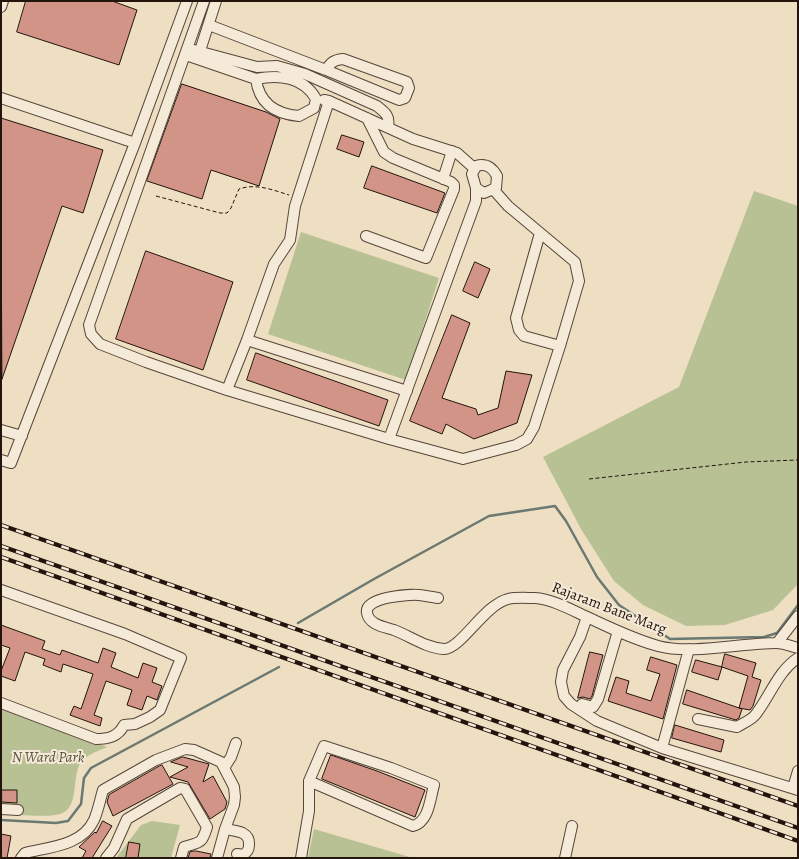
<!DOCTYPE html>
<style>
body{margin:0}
#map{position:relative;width:799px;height:859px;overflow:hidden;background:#eedec2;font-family:Alegreya,serif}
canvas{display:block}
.frame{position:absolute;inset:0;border:2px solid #23140d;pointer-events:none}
</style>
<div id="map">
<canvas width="799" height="859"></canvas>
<div class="frame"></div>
</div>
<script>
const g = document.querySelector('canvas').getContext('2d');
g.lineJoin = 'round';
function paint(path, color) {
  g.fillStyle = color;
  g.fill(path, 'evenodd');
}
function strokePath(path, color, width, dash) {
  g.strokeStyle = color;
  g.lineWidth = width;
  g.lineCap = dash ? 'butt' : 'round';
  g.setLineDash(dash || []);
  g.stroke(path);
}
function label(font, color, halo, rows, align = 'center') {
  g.font = font + ' Alegreya,serif';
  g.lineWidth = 4;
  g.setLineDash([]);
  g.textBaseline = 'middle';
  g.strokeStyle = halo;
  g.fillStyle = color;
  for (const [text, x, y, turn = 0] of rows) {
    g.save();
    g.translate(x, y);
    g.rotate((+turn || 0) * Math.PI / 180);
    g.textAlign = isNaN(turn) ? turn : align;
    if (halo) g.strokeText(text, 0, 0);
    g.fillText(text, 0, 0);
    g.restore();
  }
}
paint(new Path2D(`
 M754,191l44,15v378l-25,26 -48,15 -39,1 -43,-21 -29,-24 -33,-52 -38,-72 136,-70z
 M301,232l138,46 -33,102 -138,-46z
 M1,706l106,41c-9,4 -19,7 -26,15 -10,15 -1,46 -21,52 -15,4 -43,0 -59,0z
 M152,821l28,4 -9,33h-55l25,-33z
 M314,829l99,29h-105z`), '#b8c194');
strokePath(new Path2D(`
 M298,623l76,-44 115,-63 66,-10 11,15 31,56 22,28 51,34 94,-2 13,-4 21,-28
 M1,820l55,3 12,-2 13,-17 3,-26 7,-10 188,-101`), '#6a7972', 2.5);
const building = new Path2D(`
 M26,1h86l25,9 -18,55 -102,-33z
 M182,84l84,28 14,7 -21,67 -48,-16 -9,29 -55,-18z
 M1,118l102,32 -20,63 -21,-7 -60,173z
 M342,135l22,7 -5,15 -22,-8z
 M372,166l73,27 -8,20 -73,-25z
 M146,251l87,31 -30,88 -87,-31z
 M475,262l15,7 -12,29 -15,-7z
 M452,315l18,8 -28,75 34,11 2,6 20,-7 8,-37 26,4 -15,48 -43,16 -28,-15 -4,10 -32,-13z
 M256,353l132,47 -9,26 -132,-46z
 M1,625l44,16 -3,8 18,6 2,-5 36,13 5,-15 13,5 -5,14 27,11 5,-15 14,5 -5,14 10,4 -5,14 -10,-4 -5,14 -15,-5 5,-15 -26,-9 -12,34 8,3 -2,8 -30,-11 4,-9 7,3 12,-35 -30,-10 -2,8 -18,-7 2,-6 -20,-7 -10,29 -14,-5v-5l9,-23 -9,-3z
 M590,652l13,3 -11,41 -2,3 -7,-2 -5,1z
 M725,654l31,9 -4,14 9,3 -8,26 -3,4 -11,-2 9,-32 -26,-9z
 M651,657l26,8 -14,54 -55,-18 8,-24 13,4 -3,12 25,8 9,-27 -13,-4z
 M696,660l26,7 -4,13 -26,-8z
 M687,690l55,19 -3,9 -3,2 -53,-16z
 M675,725l49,15 -3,12 -49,-14z
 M331,755l46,16 48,19 -10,27 -93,-38z
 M183,757l26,7 -6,18 10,-6 14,26 -2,7 -15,10 -22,-37 -18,-5 18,-10 -17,-5z
 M162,765l11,19 -60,32 -6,-14 2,-7z
 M2,790h15v13l-15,-1z
 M103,821l9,5 -20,32h-10l4,-7 -7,-4 16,-15 1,1z
 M1,834l10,2 -4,22h-6z
 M129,842l11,2 -2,14h-12z
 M196,851l15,3 -1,4h-22l2,-6z`);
paint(building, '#d29487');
strokePath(building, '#23140d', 1);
const minor = new Path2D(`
 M204,1l-115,324 2,9 9,10 46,18 81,28 162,49
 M1,7l2,-6
 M209,25l117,45 73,30 6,-2 4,-10 -2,-6 -64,-23c-9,1 -12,3 -17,11
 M190,49l67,18 20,-1 28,8 72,32c9,7 13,10 11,21
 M186,55l70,24c23,-5 48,-2 60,20l-2,9 -15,8c-24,-2 -40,-13 -43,-37
 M198,57l18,-56
 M1,98l134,45
 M324,100l5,1 84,38 44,14 18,16
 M443,179l9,-28
 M476,188l8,5 12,-5 1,-12c-5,-9 -11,-13 -21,-10l-4,8 4,14v13l-87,238 74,20 53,-14 11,-6 7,-12 26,-81 19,-65 -4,-19 -67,-56 -15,-17
 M540,233l-24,85 3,12 5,6 36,10
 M366,236l60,22 28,-69v-4l-3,-3 -58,-24 -9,-6 -17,-34
 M247,340l160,51
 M227,390l20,-50 27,-76 16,-24 5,-34 34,-105
 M1,430l21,6
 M1,460l10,3 124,-320 52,-142
 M1,590l124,44 56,24 -21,52 -10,7 -15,7 -11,1c-6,12 -16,14 -28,14l-95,-36
 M438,598c-6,-1 -12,-2 -19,-3 -10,-1 -55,2 -52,18 2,12 18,14 27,17 16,6 32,18 50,19 17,0 40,-44 64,-50 8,-2 19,-1 27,-1 16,1 35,11 50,18 23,11 48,23 73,30 33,9 83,-3 118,-3 7,0 15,3 22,5
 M587,617l-7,20 -17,33 -2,12 3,14 7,8 26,17 65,27 136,42
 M777,643l21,-27
 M582,704l11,3 5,-8 20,-68
 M698,719l39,8c6,-4 15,-7 19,-13 14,-18 22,-43 42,-56
 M662,748l27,-99
 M224,768l7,-11 5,-14
 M793,788l5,-17
 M1,809l17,1
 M225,829c11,2 25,2 24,16 0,5 -2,7 -6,10l-6,-1
 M21,858l4,-5c24,-6 57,-7 69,-33 4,-9 6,-20 9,-30l53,-30 29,-11 9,1 27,12 13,25 1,10 -1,8 -9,24 -8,29
 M106,858l8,-10 13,-29 53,-31 5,1 22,38c-5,17 -7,15 -23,20l-3,11
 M301,858l8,-47v-30l15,-35 67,22 43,17c-4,14 -5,37 -21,41l-104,-45
 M565,858l7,-32`);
strokePath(minor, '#56463a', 12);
strokePath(new Path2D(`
 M156,196l64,17h7l4,-5 8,-19c17,-6 34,1 50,6
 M589,479l157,-17 52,-2`), '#23140d', 1, [4, 2.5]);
strokePath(minor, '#f4ead7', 10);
const rail = new Path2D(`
 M1,525l797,281
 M1,546l797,282
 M1,557l797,284`);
strokePath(rail, '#23140d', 4.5);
strokePath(rail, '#f4ead7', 2.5, [8]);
label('15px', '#23140d', '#f4ead7', [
 ["Rajaram Bane Marg",609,609,21]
]);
label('italic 15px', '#57513c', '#f4ead7', [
 ["N Ward Park",48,758]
]);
</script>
